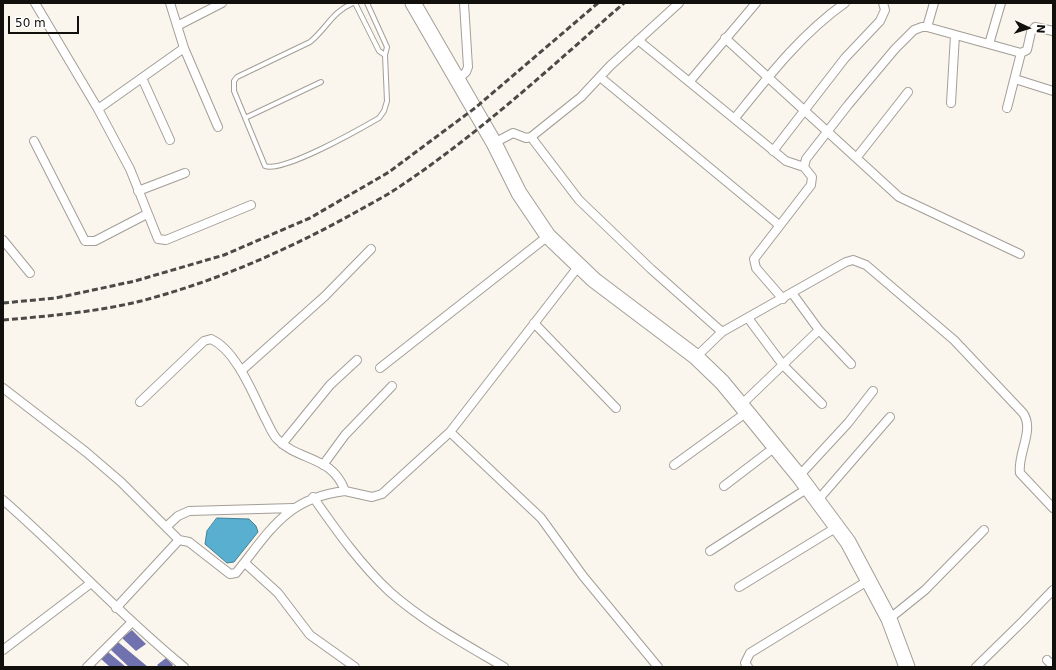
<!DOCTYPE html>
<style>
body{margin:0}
#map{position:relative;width:1056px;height:670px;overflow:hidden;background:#faf5ed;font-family:"DejaVu Sans",sans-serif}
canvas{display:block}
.frame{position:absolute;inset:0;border:4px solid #11100d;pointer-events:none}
.north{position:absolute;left:1008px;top:8px;width:40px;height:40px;-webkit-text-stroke:3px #fff;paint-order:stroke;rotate:94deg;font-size:11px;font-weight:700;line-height:16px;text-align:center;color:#11100d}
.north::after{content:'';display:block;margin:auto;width:14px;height:18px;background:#11100d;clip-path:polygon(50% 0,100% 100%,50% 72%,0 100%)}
.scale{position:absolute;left:8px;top:16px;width:71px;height:18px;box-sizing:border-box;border:2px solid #11100d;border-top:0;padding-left:5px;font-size:12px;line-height:14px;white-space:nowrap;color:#11100d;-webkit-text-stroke:3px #fff;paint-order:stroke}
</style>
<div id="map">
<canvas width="1056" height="670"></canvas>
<div class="frame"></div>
<div class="north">N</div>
<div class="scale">50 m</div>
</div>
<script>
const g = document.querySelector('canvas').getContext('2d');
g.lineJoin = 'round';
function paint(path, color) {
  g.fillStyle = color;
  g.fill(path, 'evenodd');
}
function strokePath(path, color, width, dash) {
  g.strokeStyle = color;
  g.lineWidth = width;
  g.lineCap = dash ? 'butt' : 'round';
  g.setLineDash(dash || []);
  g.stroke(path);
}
const water = new Path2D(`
 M217,518l32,1 7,7 2,6 -24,30 -7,1 -22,-19 2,-13z`);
paint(water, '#59afcf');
strokePath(water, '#437f95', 1);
paint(new Path2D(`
 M132,630l14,14 -10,7 -14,-13z
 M118,642l30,25h-19l-19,-18z
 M108,652l18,15h-16l-9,-8z
 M166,658l7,7 -2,2h-12l-2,-2z`), '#7072b0');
const lane = new Path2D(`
 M353,3c-21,9 -26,25 -43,39l-73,35 -3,4v10l31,75c18,7 95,-37 114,-48l5,-7 3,-10 -2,-46 2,-8 -20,-44
 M355,3l24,48 6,4
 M245,118l76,-36`);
const street = new Path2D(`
 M35,3l63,106 32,60 28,70 8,1 85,-35
 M170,3l14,45 34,79
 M177,26l45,-23
 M927,27l7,-24
 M725,38l174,159 121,57
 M638,40l148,121 18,6
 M989,44l12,-41
 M600,77l179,148
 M142,78l28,62
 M1015,79l38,12
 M457,80l9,-8 2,-5 -4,-64
 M690,81l66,-78
 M951,103l4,-68
 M1007,108l14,-55
 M98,109l86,-61
 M735,118c33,-41 66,-84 110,-115
 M531,137l48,63 72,69 71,63
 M34,141l51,100h10l52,-27
 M494,143l19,-10 13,5 5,-1 50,-40 29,-31 69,-63
 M773,151l72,-93 35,-37 5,-11 -2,-7
 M857,157l51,-65
 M138,191l47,-18
 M3,240l27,33
 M792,293l27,37 32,34
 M783,299l-27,-31 -2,-9 57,-74 1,-8 -8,-10 2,-8 42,-54 47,-56 19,-19 8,-3h5l94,26 6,-3 4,-18 4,-5 18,4
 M748,318l35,47 39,39
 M534,323l82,85
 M696,357l26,-25 124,-70 7,-2 13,5 88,75 69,73c12,17 -6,41 -3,60l33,35
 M380,368l168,-132
 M241,371l84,-75 46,-47
 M3,388l83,64 35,30 58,58
 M140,402l64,-61 7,-2c25,11 42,55 54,79 4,7 7,16 12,21 22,23 55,16 68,52l27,6 10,-3 68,-62 128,-165
 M741,405l78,-75
 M450,432l91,86 42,58 75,91
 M282,444l48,-59 27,-25
 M323,465l22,-30 47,-49
 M674,465l73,-53
 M799,476l49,-53 25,-32
 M724,486l51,-39
 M313,497c23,33 47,67 77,95 34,30 75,52 114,75
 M3,500c62,54 117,115 181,167
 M818,500l72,-83
 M166,527l12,-11 11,-5 104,-3
 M710,551l98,-63
 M245,563l33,30 32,42 45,32
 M739,587l98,-60
 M116,608l63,-68 10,2 41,32 6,-1c34,-42 50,-75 109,-82
 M889,619l36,-29 59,-60
 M3,650l88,-67
 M1047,660l6,6
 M87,667l45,-45
 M748,667l-3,-4 5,-10 119,-73
 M976,667l47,-46 30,-31`);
const highway = new Path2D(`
 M413,3l81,140 25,50 29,43 46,44 102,77 26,25 19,23 58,71 49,66 41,77 18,48`);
strokePath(lane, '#a39e97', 6);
strokePath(street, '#a39e97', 10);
strokePath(highway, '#a39e97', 17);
strokePath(lane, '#fff', 4);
strokePath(street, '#fff', 8);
strokePath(highway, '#fff', 15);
strokePath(new Path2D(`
 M3,303l53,-5 79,-17 89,-26 86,-37 79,-46 86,-64 123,-105
 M3,320c46,-4 93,-8 138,-19 76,-20 147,-51 215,-89 14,-8 30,-16 43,-25 81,-54 152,-120 225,-184`), '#4c4a46', 3, [6, 3]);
</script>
